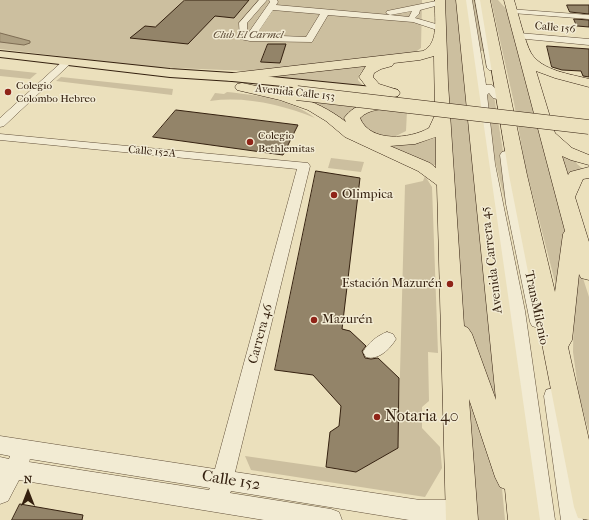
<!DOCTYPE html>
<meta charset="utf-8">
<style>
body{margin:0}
#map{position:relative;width:589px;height:520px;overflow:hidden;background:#ebe0bc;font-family:"IM FELL French Canon",serif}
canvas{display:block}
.north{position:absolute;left:8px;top:472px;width:40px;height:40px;-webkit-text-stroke:3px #f2ebd3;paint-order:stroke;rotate:0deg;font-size:11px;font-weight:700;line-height:16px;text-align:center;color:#34200f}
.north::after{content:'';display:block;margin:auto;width:14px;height:18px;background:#34200f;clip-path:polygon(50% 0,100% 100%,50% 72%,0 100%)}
</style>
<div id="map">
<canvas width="589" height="520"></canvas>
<div class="north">N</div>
</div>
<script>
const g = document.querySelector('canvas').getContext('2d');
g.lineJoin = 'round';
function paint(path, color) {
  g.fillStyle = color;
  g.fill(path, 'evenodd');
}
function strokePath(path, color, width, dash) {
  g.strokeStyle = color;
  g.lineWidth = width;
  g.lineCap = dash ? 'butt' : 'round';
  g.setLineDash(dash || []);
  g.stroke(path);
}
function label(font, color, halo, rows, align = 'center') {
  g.font = font + ' "IM FELL French Canon",serif';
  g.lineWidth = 3;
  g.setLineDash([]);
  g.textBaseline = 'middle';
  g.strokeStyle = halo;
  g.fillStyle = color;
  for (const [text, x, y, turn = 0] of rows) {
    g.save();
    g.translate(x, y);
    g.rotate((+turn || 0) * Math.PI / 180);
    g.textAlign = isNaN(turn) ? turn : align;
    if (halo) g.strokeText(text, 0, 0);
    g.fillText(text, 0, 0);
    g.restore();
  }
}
paint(new Path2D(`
 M0,0h422l-1,48 -7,5 -165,18 -99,-4 -150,-18z
 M442,0h16l17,184 28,231 -45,-94z
 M470,0h6l8,51h-4z
 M491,0h7l10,11 58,214 -9,65 -32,-125 -11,-62z
 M370,65c-6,4 -11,7 -12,15l7,8 -110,-10z
 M0,69l37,4 -7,6 -30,-3z
 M61,77l112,12 -1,6 -116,-14z
 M227,92c30,3 63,7 88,26 -33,-13 -69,-22 -105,-17l5,-8 9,1z
 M489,93l5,3 18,110 -6,-1 -17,-69 -3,-42z
 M304,100l52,7 -7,5 -1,7 4,11z
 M380,109l27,2 -1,20 -14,7 -24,-5 -10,-15 6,-6z
 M439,135l1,29 -11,2 -60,-26 46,4z
 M559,152l16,6 2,6 6,5 -17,10z
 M331,158l33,4 -3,10 -33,-4z
 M425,176l7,11 6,166 -10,-1 1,49 -7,6v21l18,19 2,21 -17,29 -174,-27 -6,-14 111,16 42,-24 7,-263 18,-4z
 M575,253l14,44v136l-10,-38 -6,-43z
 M464,370l35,87 6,63h-31z`), '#ccbf9f');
const water = new Path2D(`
 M0,33l30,8v2l-6,2 -24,-3z`);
paint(water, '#ad9f81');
strokePath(water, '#7d6c53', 1);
const building = new Path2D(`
 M185,0h64l-15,18 -19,-2 -27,28 -58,-6 15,-12 10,1z
 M567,5h22v9l-19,-2z
 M574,19l15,1v7l-12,-1z
 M268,44h18l-6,19 -19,-1z
 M547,46l42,3v28l-6,-1 -2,-5 -19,-1 -10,-3z
 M176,110l122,15 -15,30 -130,-18z
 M316,171l44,7 -18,151 8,2 16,15 -4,5 3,7 6,1 7,-1 21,20 -1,70 -42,24 -30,-5 4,-35 9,-6 2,-20 -28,-31 -38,-5z
 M20,504l63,11 -1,5h-70z`);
paint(building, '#938469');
strokePath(building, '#34200f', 1);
const minor = new Path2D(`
 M259,0h8l-20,23v12l23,-33 -1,-2h8l1,2 -2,3 114,10 -4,-2 1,-2 54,-11 3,2 -1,2 -23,6 -1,4 -4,4 28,8 1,2 -4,3 -27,-9 -85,-7 -16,27 -62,-1 -10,-2 -1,-16zM273,10l47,4 -14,23 -50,-2zM412,11l-3,6 -19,-2z
 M464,0h8l14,85h6l10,11 -5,3 -4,-1 -4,-5 -2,2 8,69 30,147 30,209h-22l-24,-209 -26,-147 -6,-69z
 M475,0h8l14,68 -2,2h-6l-2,-2z
 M509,9l80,6v4l-77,-6h-3z
 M519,33l70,6v6l-73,-7 -1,-2z
 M67,59l3,1 2,2 -2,2 -66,62 -4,1v-9l64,-58z
 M0,134l308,29 2,3 -75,306 185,28h27l15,-7 8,3 3,8 -3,8 -19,8h-42l-178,-29 -1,2 101,16 8,3 3,8h-78l-245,-40 -11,21 -8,3v-47l9,2 1,-3 -10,-2v-18l215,33 82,-300 -297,-29zM30,459l180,29 -1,2 -180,-28z
 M506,151l4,1 2,3 8,49 26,118 -2,4 -6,2 -6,-2 -2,-4 -24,-118 -6,-49 2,-3z
 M387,332l6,2 3,5c-6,10 -18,22 -30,18l-3,-5c5,-9 15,-17 24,-20z
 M553,388l7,2 2,6 21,124h-22l-17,-124 2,-6z`);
const major = new Path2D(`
 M0,51l170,18 62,4 161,16 4,1 2,3 -2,3 -4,1 -161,-16 -62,-4 -170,-20z`);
const highway = new Path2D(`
 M435,0h10l3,83 16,243 4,2 4,6 24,66 -40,-400h10l74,520h-32l-3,-31 -5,-2 -5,-10 -26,-78 9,121h-32l-9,-335 -19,-14 -73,-34 -19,-16 -18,-11 -28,-10 -43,-10 -2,-3 2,-3 5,-1c38,8 72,14 104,39l-2,-4c11,-15 34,-22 52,-17l2,3 -2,3c-13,3 -26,1 -36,11 10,25 50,21 69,10l6,-13 -1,-59 -14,4 -26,3 -2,3 -11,3 -7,4 -1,4 6,7 19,6 2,3 -2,3 -5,1 -24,-7 -10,-13 7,-11 -134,15 -5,-1 -2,-3 2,-3 5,-1 191,-22c17,-8 11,-34 12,-51zM436,137v31l-6,-5 -40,-17 25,-2z
 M480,0h10l37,175 28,117 8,-58 2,-3 -61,-231h10c4,13 11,42 17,53 11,18 40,21 58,26v8l-34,-9 -19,-7 19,62 17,15 17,7v10l-18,-5 -9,-4 6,19 2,-3 19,-5v11l-6,1 -8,18 14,45v38l-8,-2 -2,-4 -7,66 -4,7 21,93v80l-11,-2 -4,-11 -65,-332z`);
strokePath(minor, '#62503a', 1);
strokePath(major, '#34200f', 2);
strokePath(highway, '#34200f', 1);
paint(minor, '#f2ebd3');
paint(major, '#ebe0bc');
paint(highway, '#ebe0bc');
const majorBridge = new Path2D(`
 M297,93l292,34`);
strokePath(majorBridge, '#34200f', 15, []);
strokePath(majorBridge, '#ebe0bc', 14);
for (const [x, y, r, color] of [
 [8,92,4,"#8f2418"],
 [250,142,4,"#8f2418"],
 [334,195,4,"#8f2418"],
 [450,284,4,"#8f2418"],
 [314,320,4,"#8f2418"],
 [377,417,4,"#8f2418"]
]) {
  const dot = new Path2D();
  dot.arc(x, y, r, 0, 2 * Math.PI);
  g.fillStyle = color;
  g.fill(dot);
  strokePath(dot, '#f2ebd3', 1.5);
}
label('11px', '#34200f', '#f2ebd3', [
 ["Calle 156",555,28,5],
 ["Avenida Calle 153",295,93,6],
 ["Calle 152A",152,152,5]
]);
label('italic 11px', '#5a4833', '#f2ebd3', [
 ["Club El Carmel",248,35]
]);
label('11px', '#34200f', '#f2ebd3', [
 ["Colegio",16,86],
 ["Colombo Hebreo",16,99],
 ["Colegio",258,136],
 ["Bethlemitas",258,149]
], 'left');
label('13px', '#34200f', '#f2ebd3', [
 ["Olimpica",342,195],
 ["Estación Mazurén",442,284,"right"],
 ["Mazurén",322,320]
], 'left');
label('13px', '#34200f', '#f2ebd3', [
 ["Avenida Carrera 45",492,260,-97],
 ["TransMilenio",536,308,78],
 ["Carrera 46",261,334,-75]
]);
label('16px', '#34200f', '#f2ebd3', [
 ["Notaria 40",385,417]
], 'left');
label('16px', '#34200f', '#f2ebd3', [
 ["Calle 152",231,481,9]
]);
</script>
